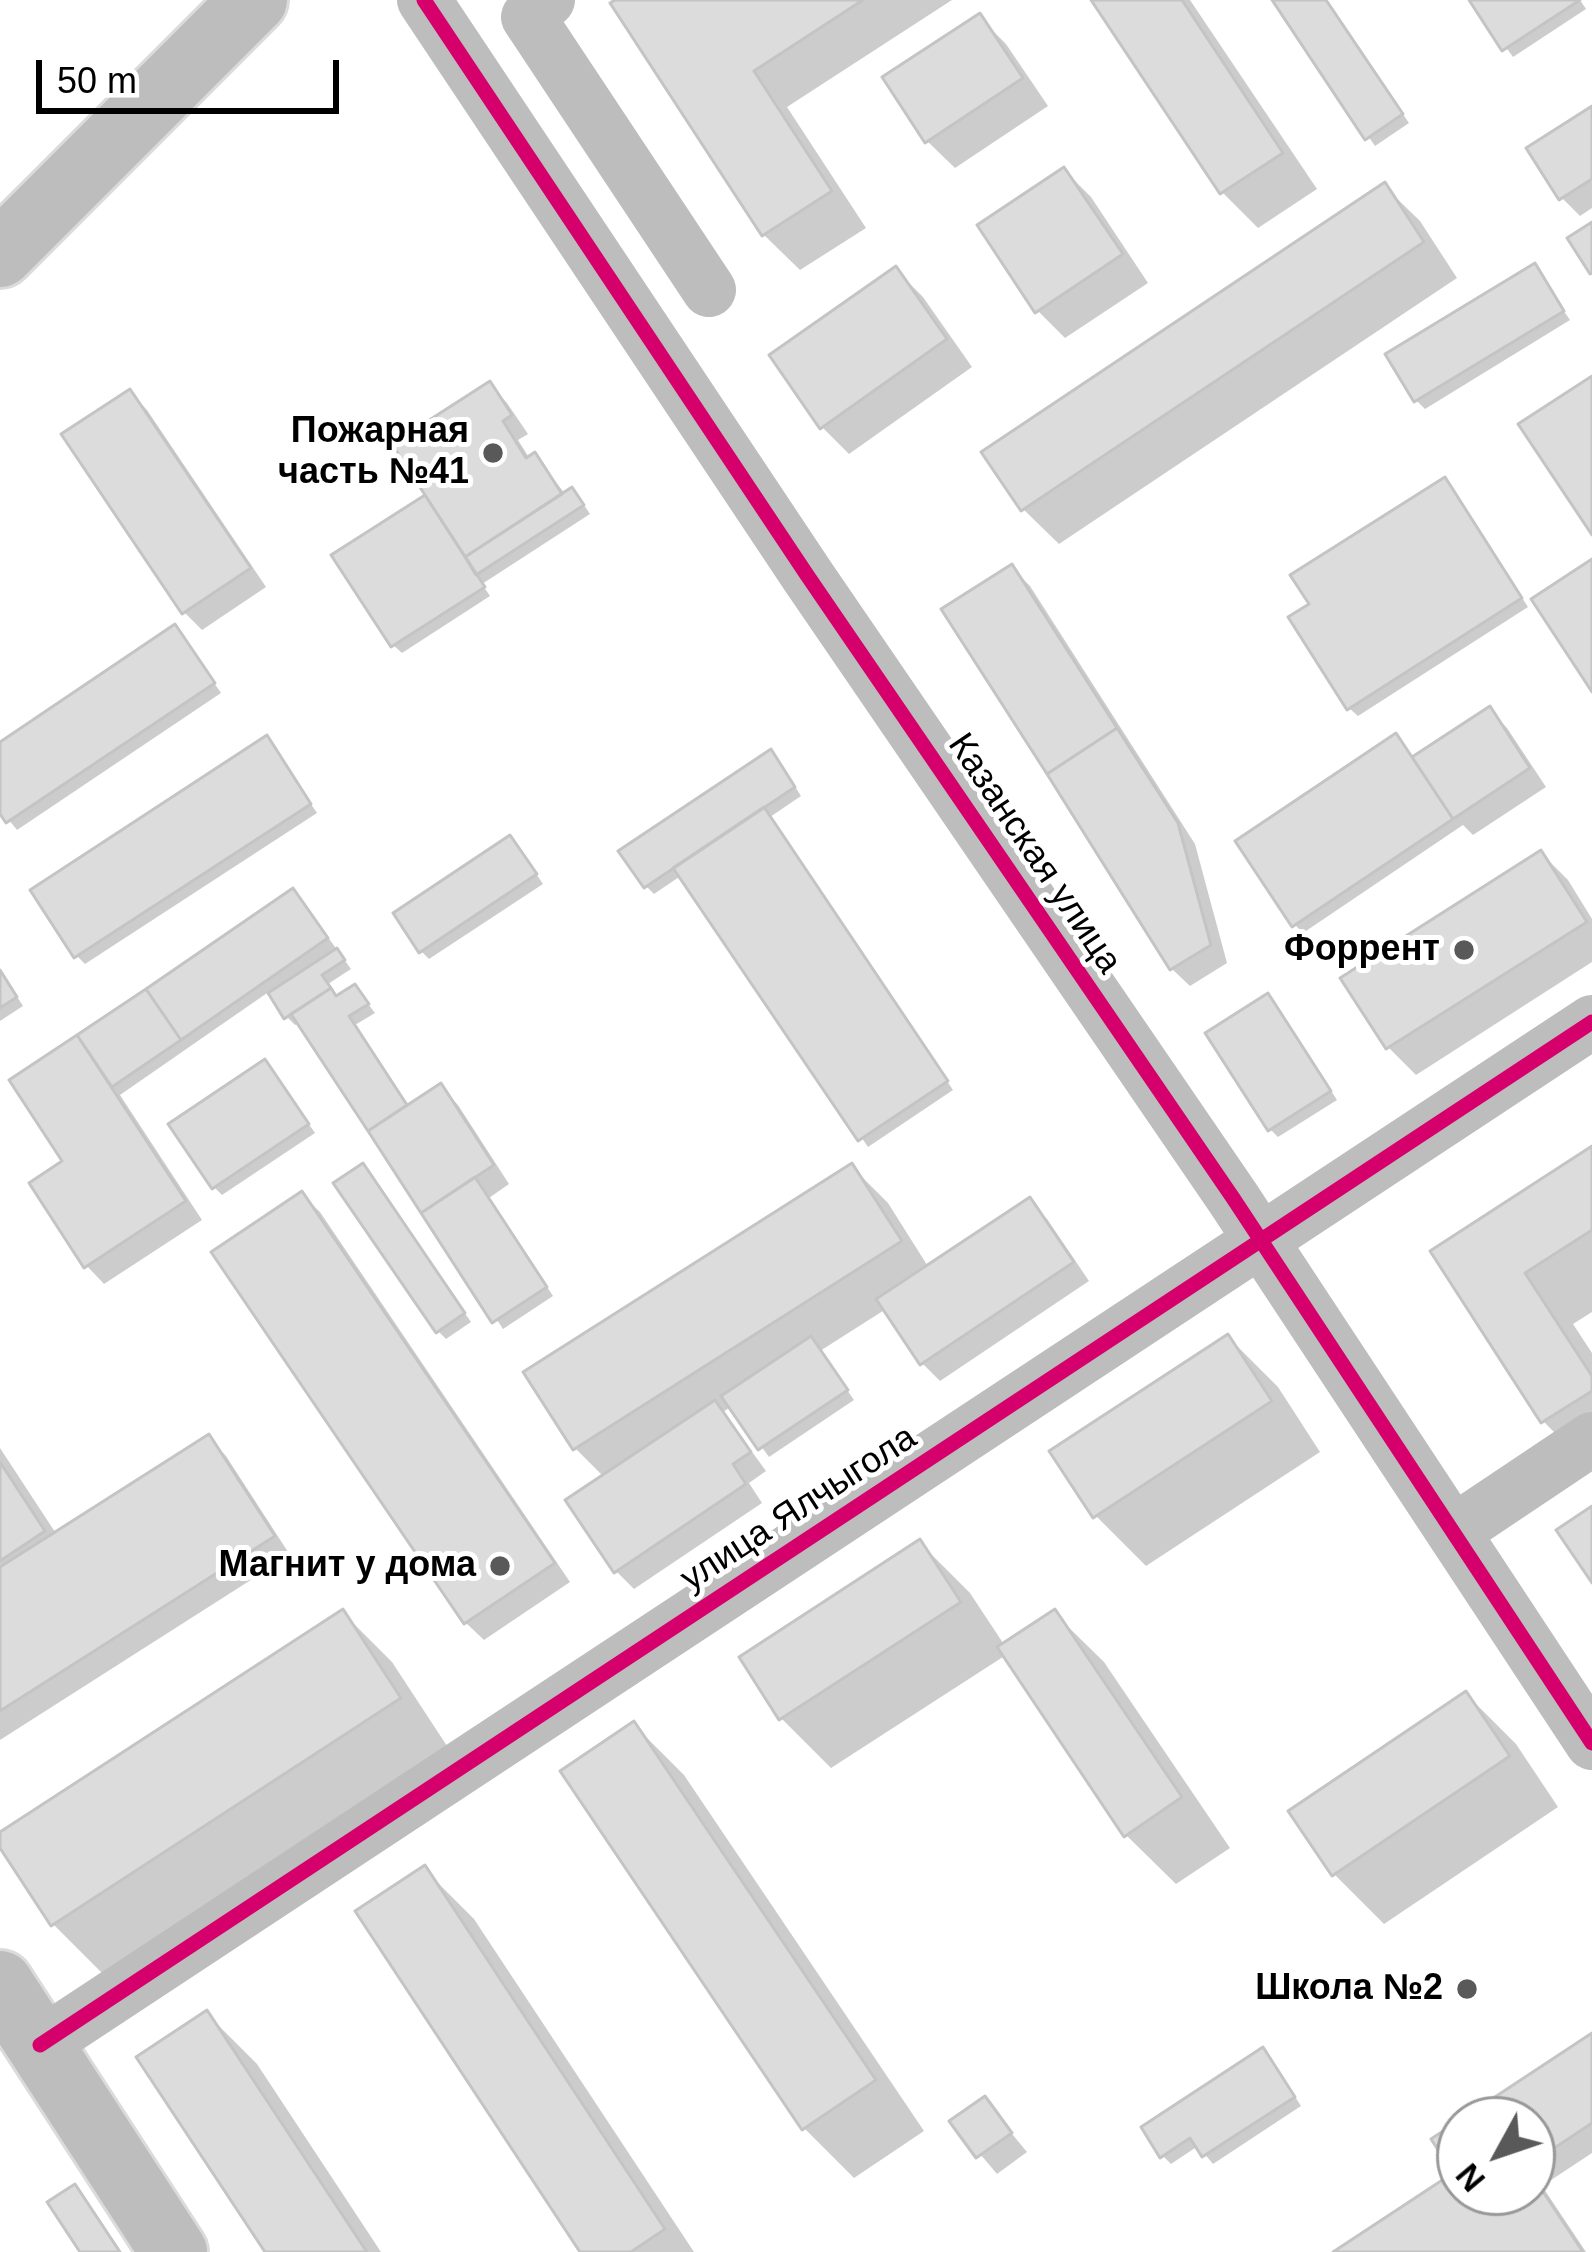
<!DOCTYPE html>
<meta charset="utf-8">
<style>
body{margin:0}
#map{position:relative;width:1592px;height:2252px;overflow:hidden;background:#fff;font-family:Helvetica,sans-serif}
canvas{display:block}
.north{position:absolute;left:1436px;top:2096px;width:120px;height:120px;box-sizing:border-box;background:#fff;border:3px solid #999;border-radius:50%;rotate:230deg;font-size:33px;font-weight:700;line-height:48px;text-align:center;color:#000}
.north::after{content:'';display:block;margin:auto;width:42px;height:54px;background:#595959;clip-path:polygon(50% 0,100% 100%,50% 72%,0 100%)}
.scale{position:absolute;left:36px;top:60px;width:303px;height:54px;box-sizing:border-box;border:6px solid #000;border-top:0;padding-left:15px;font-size:36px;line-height:42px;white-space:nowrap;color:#000;-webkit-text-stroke:9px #fff;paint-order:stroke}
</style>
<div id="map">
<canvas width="1592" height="2252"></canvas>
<div class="north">N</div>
<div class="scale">50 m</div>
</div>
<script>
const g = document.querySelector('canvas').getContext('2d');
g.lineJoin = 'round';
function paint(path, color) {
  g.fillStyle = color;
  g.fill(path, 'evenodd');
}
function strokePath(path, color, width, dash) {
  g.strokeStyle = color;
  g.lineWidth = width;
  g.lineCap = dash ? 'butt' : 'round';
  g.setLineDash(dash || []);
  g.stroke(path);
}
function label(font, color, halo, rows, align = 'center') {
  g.font = font + ' Helvetica,sans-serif';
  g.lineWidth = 10;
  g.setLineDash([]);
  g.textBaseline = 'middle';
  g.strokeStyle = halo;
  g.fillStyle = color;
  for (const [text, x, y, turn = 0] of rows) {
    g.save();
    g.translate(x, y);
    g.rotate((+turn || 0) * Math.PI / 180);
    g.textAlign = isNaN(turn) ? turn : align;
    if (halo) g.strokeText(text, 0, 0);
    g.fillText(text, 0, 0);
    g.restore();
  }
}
paint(new Path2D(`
 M621,0h331l-165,107 79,121 -66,42 -36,-35z
 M1094,0h96l127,189 -59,39 -35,-35z
 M1275,0h51l83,123 -34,23z
 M1472,0h108l6,9 -73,48z
 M979,17l27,27 42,62 -93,62 -28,-27z
 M1592,109v99l-12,8 -18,-18z
 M1064,170l27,27 57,86 -83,55 -27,-27z
 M1384,186l36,35 37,57 -398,266 -36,-35z
 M1534,267l36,53 -145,89 -9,-9z
 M896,270l27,27 49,70 -123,87 -27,-27z
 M490,385l17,18 21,31 -10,6 12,19 5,-3 31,39 14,4 10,15 -108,70 8,12 -88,57 -9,-8 36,-149z
 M130,392l17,18 119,177 -64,43 -18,-18z
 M1452,488l76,119 -170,109 -9,-8z
 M1012,568l18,18 165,258 32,119 -37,23 -18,-17 -227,-359z
 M182,636l39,57 -204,137 -17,-21v-64z
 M1489,710l18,18 39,59 -73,48 -10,-10 -160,108 -8,-8 118,-165z
 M267,739l50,74 -232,151 -8,-8z
 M779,761l22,35 -31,21 183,273 -85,57 -186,-272 -28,19 -8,-8z
 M518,847l25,37 -114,75 -8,-8z
 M1541,853l27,27 24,39v43l-176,113 -27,-27 -44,-69z
 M301,900l50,69 -23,15 10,15 17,-12 20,26 -20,12 54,83 31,-21 18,18 51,79 -20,14 64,98 -50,33 -203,-307 -5,3 -8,-8 -17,-26 -150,104 82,125 -98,64 -17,-18 -21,-105 -53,-80z
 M0,970l23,36 -23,15z
 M1276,1005l61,95 -59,37 -8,-8z
 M272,1071l43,62 -93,62 -8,-8z
 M1592,1150v162l-19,12 19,29v117l-49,-49 -109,-169z
 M852,1167l36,36 41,65 100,-67 18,18 42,62 -149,100 -18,-18 -36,-54 -66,42 34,49 -85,57 -37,-51 -9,6 43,59 -17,12 13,20 -128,86 -18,-18 -12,-94 -29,-29z
 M370,1175l101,147 -25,17 -8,-8z
 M302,1195l18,17 250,370 -86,58 -18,-17z
 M1228,1337l50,50 42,65 -174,114 -50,-50z
 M208,1438l18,18 64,99 -290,185v-292l57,87z
 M920,1543l50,50 35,53 49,-33 50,49 126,186 -54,36 -50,-49 -120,-180 -175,113 -50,-50z
 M343,1613l49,49 57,87 -346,225 -50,-50 -53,-82v-7z
 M1466,1694l50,50 42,63 -174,117 -50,-50z
 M634,1725l50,50 240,356 -70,47 -50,-50z
 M424,1869l50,50 220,333h-110z
 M207,2014l50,50 124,188h-113z
 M1592,2037v116l-50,33 44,66h-248l119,-79 3,-49v68h72v-72h-66z
 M1271,2059l30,47 -88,58 -15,-18 -27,18 -8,-8z
 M984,2100l43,52 -30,22 -44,-52z`), '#0003');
const building = new Path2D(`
 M615,0h248l-109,71 78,120 -70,45 -152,-233z
 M1091,0h91l101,153 -63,41z
 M1272,0h54l77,114 -38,26z
 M1469,0h111l-78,51z
 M980,13l43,65 -98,65 -43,-66z
 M1592,106v73l-33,21 -33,-52z
 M1064,167l59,87 -88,59 -58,-88z
 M1385,182l39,60 -403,269 -40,-59z
 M1592,222v51l-2,1 -23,-36z
 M1535,263l29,48 -150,91 -29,-48z
 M896,266l51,73 -127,90 -51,-74z
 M1592,376v159l-74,-111z
 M490,381l22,34 -9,6 23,37 9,-6 27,42 -97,63 -73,-113z
 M130,389l121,179 -69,46 -121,-180z
 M1445,477l77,121 -175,112 -59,-93 21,-13 -19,-29z
 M572,487l12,18 -108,70 -11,-18z
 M425,495l60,92 -94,60 -60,-92z
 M1592,559v133l-61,-93z
 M1012,564l105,164 -70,46 -106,-165z
 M175,624l40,59 -209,140 -6,-9v-72z
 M1490,706l40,62 -77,51 -41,-62z
 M1117,728l61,95 33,122 -41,25 -123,-196z
 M1396,733l57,86 -161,108 -57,-86z
 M267,735l44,69 -237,154 -44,-68z
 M771,749l24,38 -151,101 -26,-37z
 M764,807l184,274 -90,60 -185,-273z
 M510,835l27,39 -118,79 -26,-40z
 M1541,850l46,72 -201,127 -46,-71z
 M293,888l35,50 -147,102 -35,-51z
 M337,948l8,12 -23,15 9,13 -47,31 -16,-26z
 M0,970l17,27 -17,11z
 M355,984l14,20 -20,12 58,89 -39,26 -77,-117 40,-26 5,8z
 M146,989l35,51 -69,47 -35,-52z
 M1268,993l63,98 -63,40 -63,-98z
 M77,1035l109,166 -102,67 -55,-85 33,-22 -53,-81z
 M265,1059l44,65 -97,65 -44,-65z
 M441,1083l53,82 -73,48 -53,-82z
 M1592,1146v84l-67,43 67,103v15l-51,32 -111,-172z
 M363,1163l102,150 -29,20 -103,-150z
 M852,1163l50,78 -329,209 -50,-78z
 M475,1177l72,110 -55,36 -71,-110z
 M302,1191l253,372 -91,61 -253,-372z
 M1030,1197l44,65 -154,103 -44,-66z
 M1228,1334l44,67 -179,117 -44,-67z
 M811,1336l37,54 -90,60 -37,-54z
 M715,1400l36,52 -18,12 13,20 -132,89 -49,-73z
 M209,1434l66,102 -275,175v-144z
 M0,1462l45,69 -45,30z
 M1592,1506v77l-36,-53z
 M920,1539l41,63 -182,118 -40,-63z
 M343,1609l58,89 -350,228 -51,-78v-16z
 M1055,1609l127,188 -58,40 -127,-190z
 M1466,1691l44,65 -178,120 -44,-65z
 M634,1721l242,359 -74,50 -242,-359z
 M425,1865l240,364 -34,23h-51l-225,-341z
 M207,2010l160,242h-102l-129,-195z
 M1592,2033v90l-60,40v-43h-72z
 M1263,2047l32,50 -93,60 -12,-19 -30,20 -19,-31z
 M985,2096l27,37 -36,25 -27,-37z
 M1460,2120v72h72v-17l51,77h-250l120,-79 -22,-34z
 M75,2184l45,68h-40l-33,-50z`);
paint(building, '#dcdcdc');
strokePath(building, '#c4c4c4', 3);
const major = new Path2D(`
 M0,254l254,-254
 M0,1984l174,268`);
strokePath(major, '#dbdbdb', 72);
strokePath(new Path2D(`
 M424,0l383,575 426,623 359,545
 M548,0l-20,17 181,273
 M1453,1532l139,-93
 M40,2045l1552,-1023`), '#bdbdbd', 54);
strokePath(major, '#bdbdbd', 66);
strokePath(new Path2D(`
 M424,0l383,575 426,623 359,545
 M40,2045l1552,-1023`), '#d6006c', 15);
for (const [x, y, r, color] of [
 [493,453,12,"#595959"],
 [1464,950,12,"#595959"],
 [500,1566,12,"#595959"],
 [1467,1989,12,"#595959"]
]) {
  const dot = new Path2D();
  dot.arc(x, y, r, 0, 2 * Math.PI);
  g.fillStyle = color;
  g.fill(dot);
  strokePath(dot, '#fff', 4.5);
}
label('bold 36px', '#000', '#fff', [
 ["Пожарная",469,432],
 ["часть №41",469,473],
 ["Форрент",1440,950],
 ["Магнит у дома",476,1566],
 ["Школа №2",1443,1989]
], 'right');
label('36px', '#000', '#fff', [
 ["Казанская улица",1034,854,56],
 ["улица Ялчыгола",799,1509,-33]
]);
</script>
